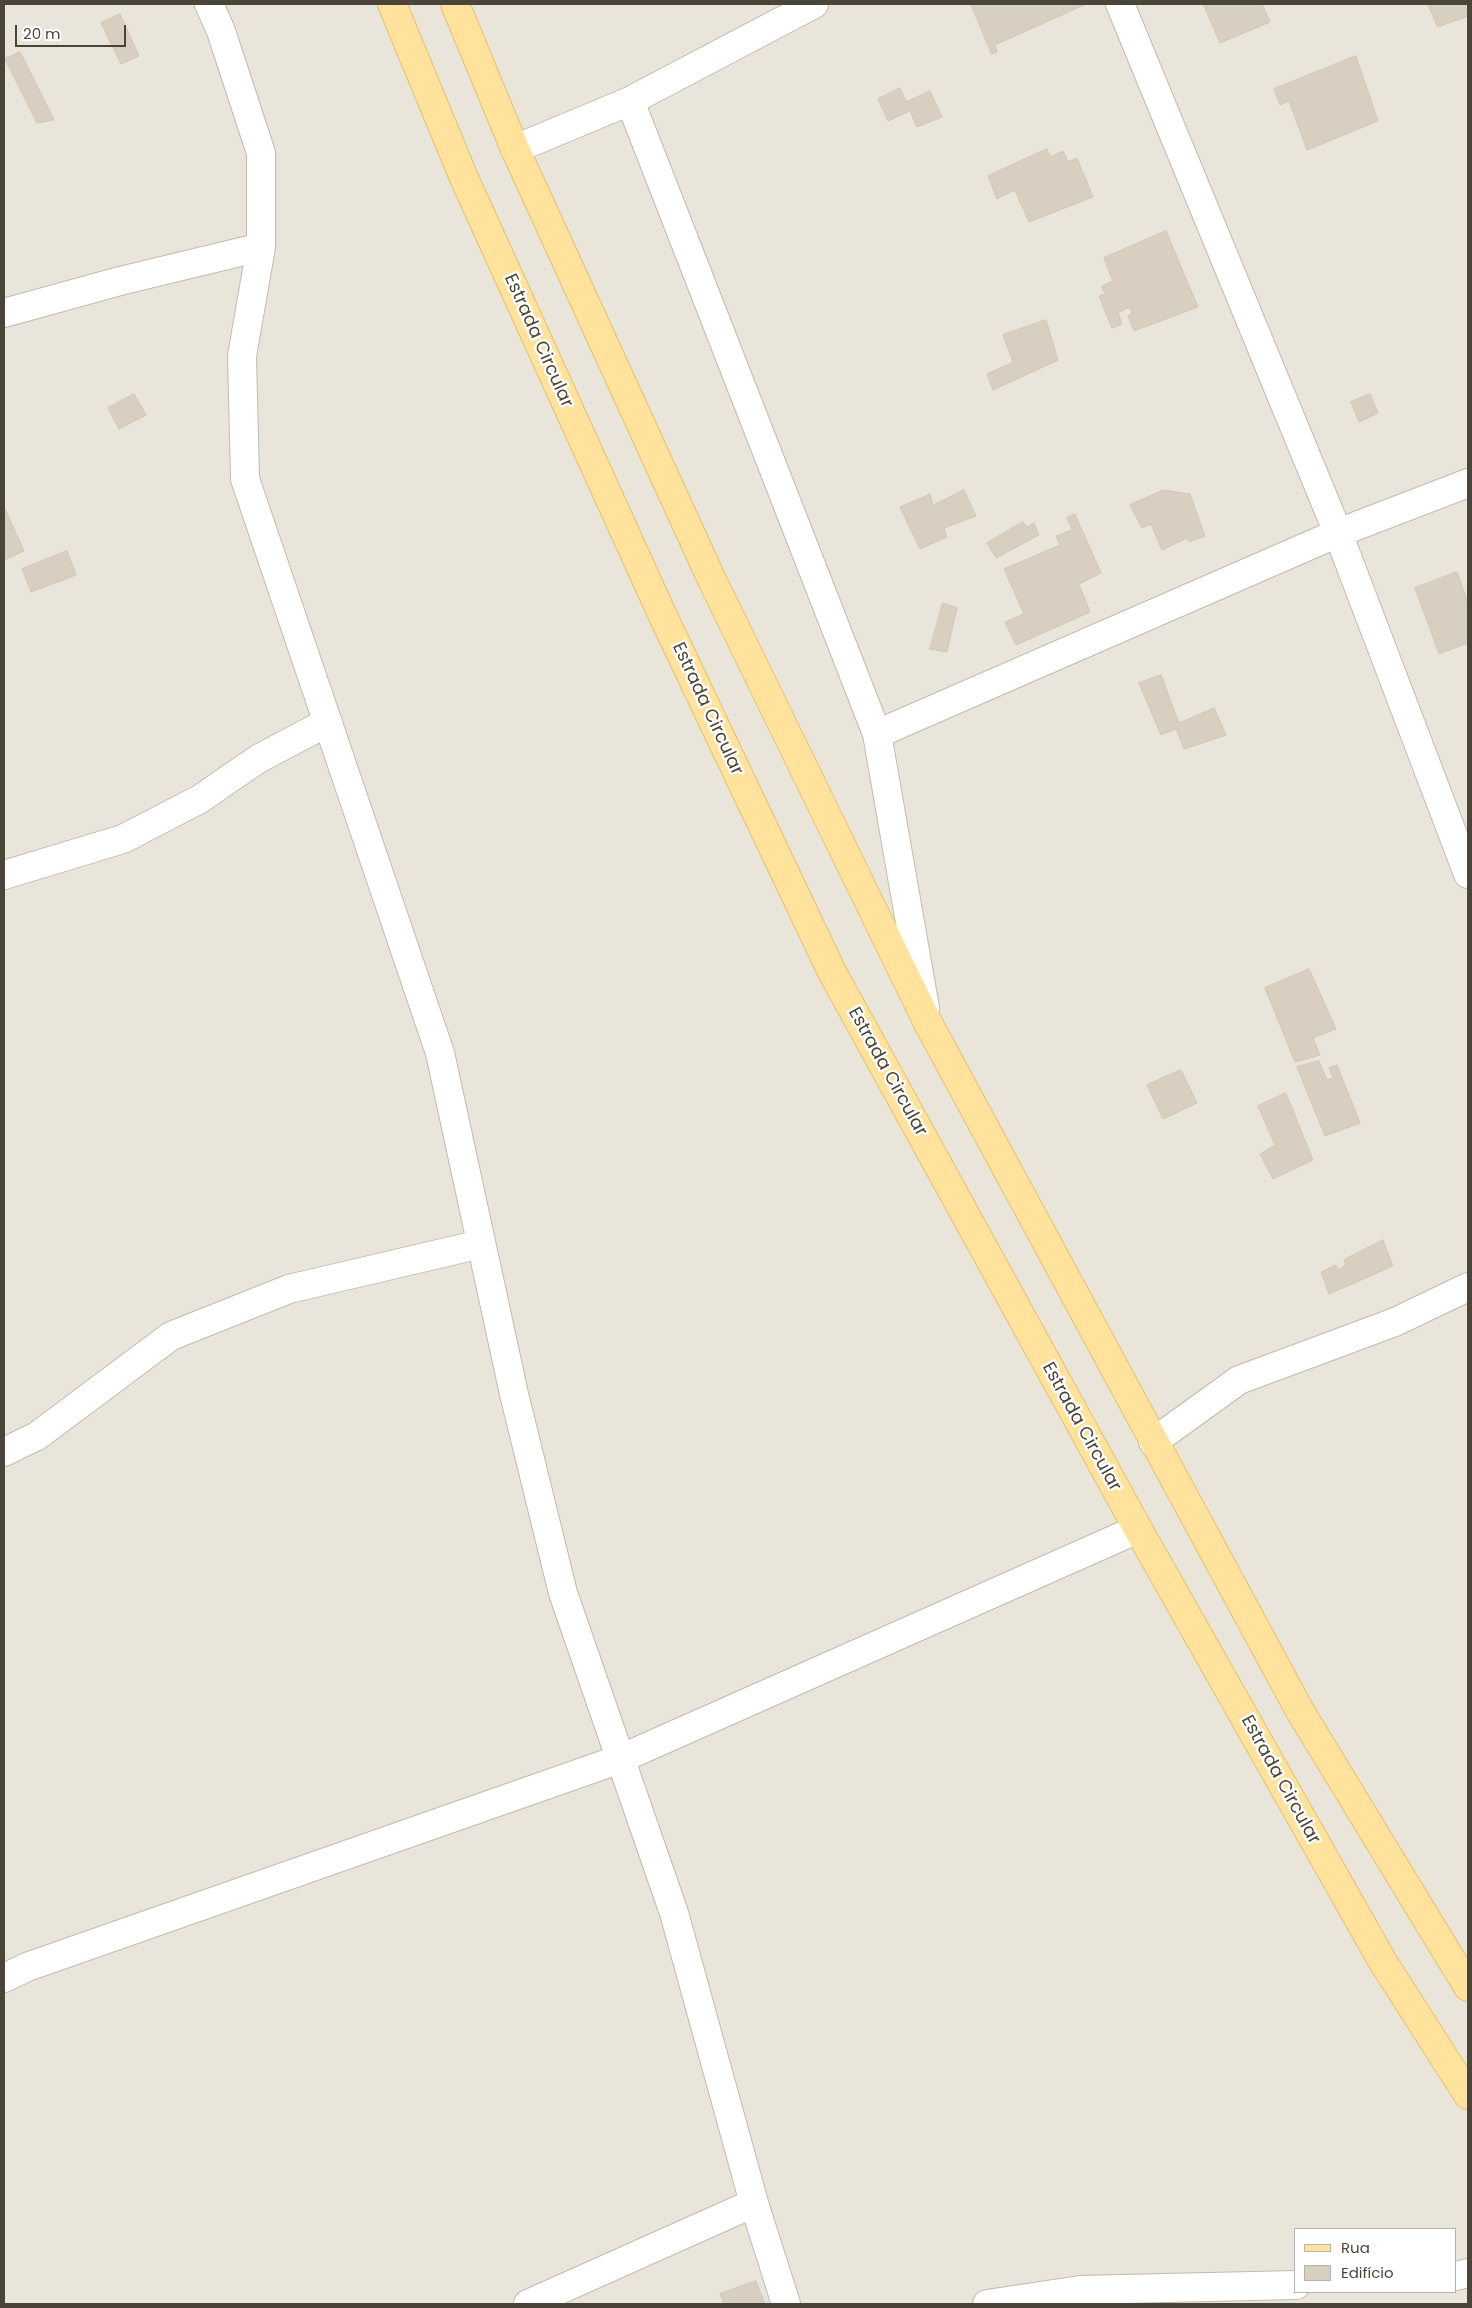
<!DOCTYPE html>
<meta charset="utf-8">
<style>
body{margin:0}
#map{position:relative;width:1472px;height:2308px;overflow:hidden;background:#f6f3ec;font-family:Poppins,sans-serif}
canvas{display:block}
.frame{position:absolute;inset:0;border:5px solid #4b4439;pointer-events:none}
.legend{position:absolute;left:1294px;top:2228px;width:162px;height:65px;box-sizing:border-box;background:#fff;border:1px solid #b7b4b0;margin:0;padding:6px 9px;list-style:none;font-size:15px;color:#4b4439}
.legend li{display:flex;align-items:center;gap:10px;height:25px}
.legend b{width:25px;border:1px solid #b7b4b0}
.scale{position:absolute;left:15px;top:25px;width:111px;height:22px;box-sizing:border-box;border:2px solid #4b4439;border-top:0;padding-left:6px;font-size:15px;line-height:18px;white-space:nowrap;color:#4b4439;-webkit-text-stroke:4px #fff;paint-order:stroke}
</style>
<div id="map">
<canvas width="1472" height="2308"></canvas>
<div class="frame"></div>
<ul class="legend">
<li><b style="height:6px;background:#ffe39c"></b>Rua</li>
<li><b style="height:14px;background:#d8cfc1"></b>Edifício</li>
</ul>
<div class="scale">20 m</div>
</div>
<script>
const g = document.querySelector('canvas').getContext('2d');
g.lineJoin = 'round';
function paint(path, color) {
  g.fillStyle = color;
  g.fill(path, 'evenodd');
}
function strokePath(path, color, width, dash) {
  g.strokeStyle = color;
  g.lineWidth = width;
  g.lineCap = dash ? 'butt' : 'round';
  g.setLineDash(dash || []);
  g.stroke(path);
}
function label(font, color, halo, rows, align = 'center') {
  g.font = font + ' Poppins,sans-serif';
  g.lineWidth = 4.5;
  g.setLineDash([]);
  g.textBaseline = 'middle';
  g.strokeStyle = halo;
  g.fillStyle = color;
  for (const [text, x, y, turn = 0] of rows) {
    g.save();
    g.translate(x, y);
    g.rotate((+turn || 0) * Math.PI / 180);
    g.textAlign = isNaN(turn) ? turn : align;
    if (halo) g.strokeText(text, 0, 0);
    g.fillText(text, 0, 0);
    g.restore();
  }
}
paint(new Path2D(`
 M4,4h1464v2300h-1464zM1296,2229h160v63h-160z`), '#eae5da');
const building = new Path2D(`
 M971,4h112l1,1 -89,40 2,7 -5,2z
 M1208,4h54l8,18 -50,21 -16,-37z
 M1428,4h40v12l-30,11z
 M120,14l19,42 -18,8 -20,-41z
 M20,52l34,68 -17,3 -32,-64z
 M1356,56l22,65 -71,29 -18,-49 -9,4 -6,-16z
 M900,88l6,14 24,-11 12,26 -25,10 -7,-16 -22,10 -10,-22z
 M1047,149l3,8 13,-6 5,11 9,-4 16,39 -64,25 -14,-32 -18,9 -9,-23z
 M1166,231l32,76 -64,24 -6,-15 4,-3 -3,-6 -11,6 4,11 -10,4 -13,-32 6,-2 -3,-8 11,-5 -9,-23z
 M1046,320l12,40 -65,30 -6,-16 26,-12 -10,-27z
 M134,394l12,21 -27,14 -11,-21z
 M1370,394l8,19 -19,9 -8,-20z
 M964,490l12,26 -32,12 3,9 -27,12 -20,-42 30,-13 3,11z
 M1164,490l26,4 15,42 -16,6 -2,-4 -25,12 -11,-26 -9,4 -12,-23z
 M4,507l20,44 -20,9z
 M1075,514l26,59 -22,11 11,28 -74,33 -11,-23 19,-8 -20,-45 56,-24 -4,-9 16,-6 -5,-12z
 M1023,522l4,5 7,-4 5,12 -43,23 -9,-15z
 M67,551l9,24 -45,17 -9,-23z
 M1457,572l11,31v40l-29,11 -24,-66z
 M943,603l14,5 -10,44 -17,-3z
 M1161,675l18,48 35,-15 12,27 -42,14 -8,-20 -15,6 -22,-52z
 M1309,969l27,60 -23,9 7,17 -25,7 -30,-74z
 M1319,1061l8,19 6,-2 -4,-10 8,-3 23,58 -35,13 -28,-69z
 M1181,1070l16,33 -34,16 -16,-34z
 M1286,1093l27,67 -40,19 -13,-25 15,-9 -17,-39z
 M1383,1240l10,26 -64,28 -8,-22 15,-7 2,5 8,-5 -2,-5z
 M756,2281l9,23h-41l-4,-10z`);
paint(building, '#d8cfc1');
strokePath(building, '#d3c7b4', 1);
const street = new Path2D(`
 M209,4l12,27 40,122v94l-19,109 3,123 195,574 74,341 49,199 111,320 80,290 32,101
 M1120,4l218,529 130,341
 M630,101l247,633 48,274
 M515,149l115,-48 184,-97
 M4,313l116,-32 141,-34
 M877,734l461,-201 130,-50
 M4,875l119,-36 77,-40 58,-40 70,-37
 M1153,1442l86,-62 156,-58 73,-35
 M4,1452l33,-16 134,-100 118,-47 192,-45
 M4,1978l23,-11 593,-208 518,-230
 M1456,2276l12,-3
 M528,2304l226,-101
 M987,2304l93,-14 216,-5`);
const primary = new Path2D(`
 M392,4l72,174 198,436 170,358 306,557 245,433 85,133
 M455,4l60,145 197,431 216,443 372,688 168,276`);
strokePath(street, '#c2bbae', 30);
strokePath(primary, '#e6c16a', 30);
strokePath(street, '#fff', 28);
strokePath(primary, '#ffe39c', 28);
label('18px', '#4b4439', '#fff', [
 ["Estrada Circular",538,341,66],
 ["Estrada Circular",707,709,65],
 ["Estrada Circular",887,1072,61],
 ["Estrada Circular",1081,1427,61],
 ["Estrada Circular",1280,1780,61]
]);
</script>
